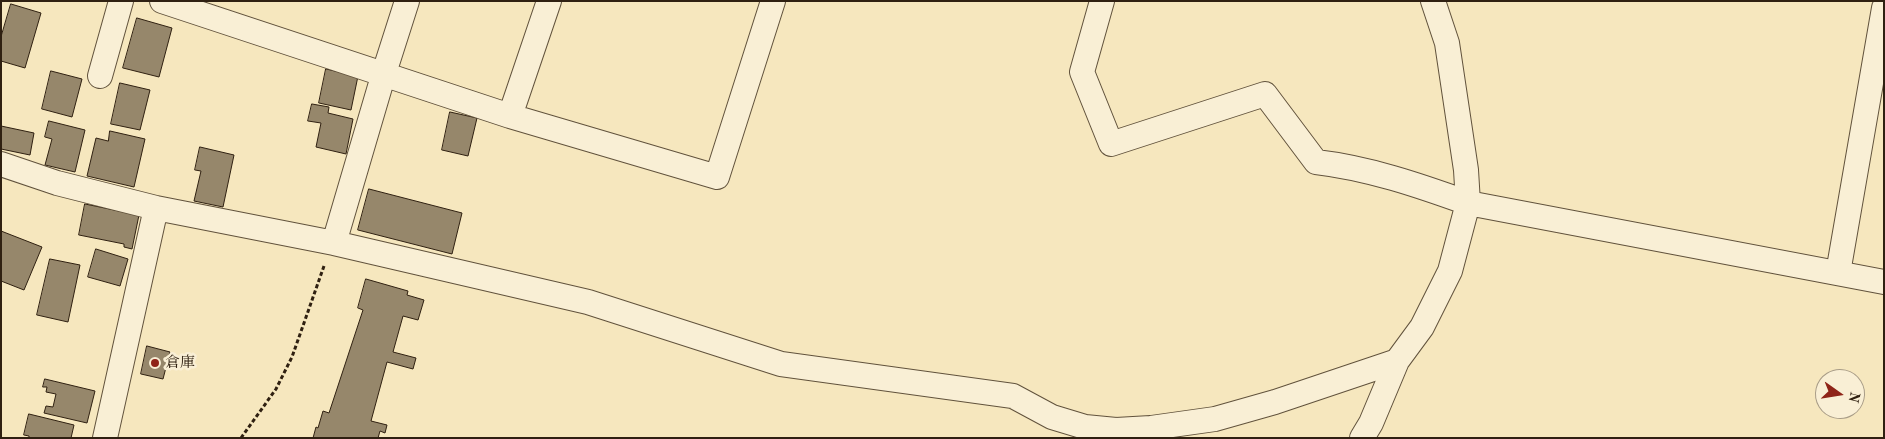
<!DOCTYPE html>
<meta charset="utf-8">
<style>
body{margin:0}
#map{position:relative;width:1885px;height:439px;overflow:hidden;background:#f6e7be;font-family:"Old Standard TT",serif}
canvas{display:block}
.frame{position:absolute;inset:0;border:2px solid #2f2011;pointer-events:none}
.north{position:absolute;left:1815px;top:369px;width:50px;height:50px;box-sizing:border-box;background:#f9efd5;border:1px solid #a89c87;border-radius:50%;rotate:103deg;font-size:14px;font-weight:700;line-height:20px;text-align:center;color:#2f2011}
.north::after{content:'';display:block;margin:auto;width:18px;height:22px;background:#8f2418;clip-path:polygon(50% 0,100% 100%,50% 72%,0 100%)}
</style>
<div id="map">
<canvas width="1885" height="439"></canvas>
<div class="frame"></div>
<div class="north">N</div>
</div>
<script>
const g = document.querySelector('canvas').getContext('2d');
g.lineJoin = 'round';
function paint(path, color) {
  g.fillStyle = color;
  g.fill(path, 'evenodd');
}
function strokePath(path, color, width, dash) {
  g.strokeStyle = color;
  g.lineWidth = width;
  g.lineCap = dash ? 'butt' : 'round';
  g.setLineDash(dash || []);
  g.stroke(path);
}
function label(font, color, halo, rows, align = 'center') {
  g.font = font + ' "Old Standard TT","Noto Serif JP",serif';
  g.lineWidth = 5;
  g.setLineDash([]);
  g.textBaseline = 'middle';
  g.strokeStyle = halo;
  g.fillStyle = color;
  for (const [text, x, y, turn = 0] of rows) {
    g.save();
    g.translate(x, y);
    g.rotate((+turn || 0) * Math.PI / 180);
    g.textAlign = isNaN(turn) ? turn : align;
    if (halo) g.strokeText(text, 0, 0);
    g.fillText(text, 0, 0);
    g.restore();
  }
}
const building = new Path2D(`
 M11,4l30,9 -16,55 -24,-7v-24z
 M137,18l35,10 -13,49 -36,-9z
 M326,69l32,7 -7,34 -32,-7z
 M51,71l31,8 -10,38 -30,-8z
 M120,83l30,7 -10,40 -29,-6z
 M312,104l17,3 -1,6 25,6 -7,35 -30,-7 5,-24 -13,-2z
 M450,112l27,6 -9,38 -26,-6z
 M49,121l36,9 -10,42 -30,-7 7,-26 -7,-2z
 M1,126l33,7 -4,22 -29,-6z
 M110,131l35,8 -11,48 -47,-11 9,-38 12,3z
 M200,147l34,8 -11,52 -29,-6 7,-30 -6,-1z
 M369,189l93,24 -10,41 -94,-24z
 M85,204l54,11 -7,34 -8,-2v-3l-45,-9z
 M1,231l41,16 -18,43 -23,-9z
 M96,249l32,10 -8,27 -32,-9z
 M50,259l30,6 -12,57 -31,-7z
 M366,279l42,12 -1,4 17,5 -6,20 -15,-4 -10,36 23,6 -3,11 -26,-7 -16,59 16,4 -2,8 -5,-2 -2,7h-65l3,-11 2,1 5,-17 6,2 34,-103 -5,-2z
 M147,346l23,6 -7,27 -22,-5z
 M45,379l50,12 -8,32 -43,-10 2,-7 7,1 3,-13 -10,-2 1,-5h-4z
 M29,414l45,11 -3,13h-42v-2l-5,-1z`);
paint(building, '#96876b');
strokePath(building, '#2f2011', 1);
const minor = new Path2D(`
 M162,1l348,115 207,61 56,-176
 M1102,1l-20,71 29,72 154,-50 51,68c52,6 102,23 152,41l416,79
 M100,76l21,-75
 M510,116l39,-115
 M1,164l56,19 99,25 178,35 254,59 193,62 232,32 39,21 33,10 31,3 35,-2 64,-9 60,-17 122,-41
 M334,243l50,-170 23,-72
 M1838,273l46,-265
 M105,438l51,-230
 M1362,438l9,-15 26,-62 25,-34 28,-56 18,-68 -2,-33 -19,-127 -14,-42`);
strokePath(minor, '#61523c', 26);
strokePath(new Path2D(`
 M241,438l35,-49 16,-32 32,-91`), '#2f2011', 3, [4, 2.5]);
strokePath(minor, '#f9efd5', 24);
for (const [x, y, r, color] of [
 [155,363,5,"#8f2418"]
]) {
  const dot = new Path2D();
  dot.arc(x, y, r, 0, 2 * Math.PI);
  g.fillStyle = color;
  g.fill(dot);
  strokePath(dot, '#f9efd5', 2);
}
label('15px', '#2f2011', '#f9efd5', [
 ["倉庫",165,363]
], 'left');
</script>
